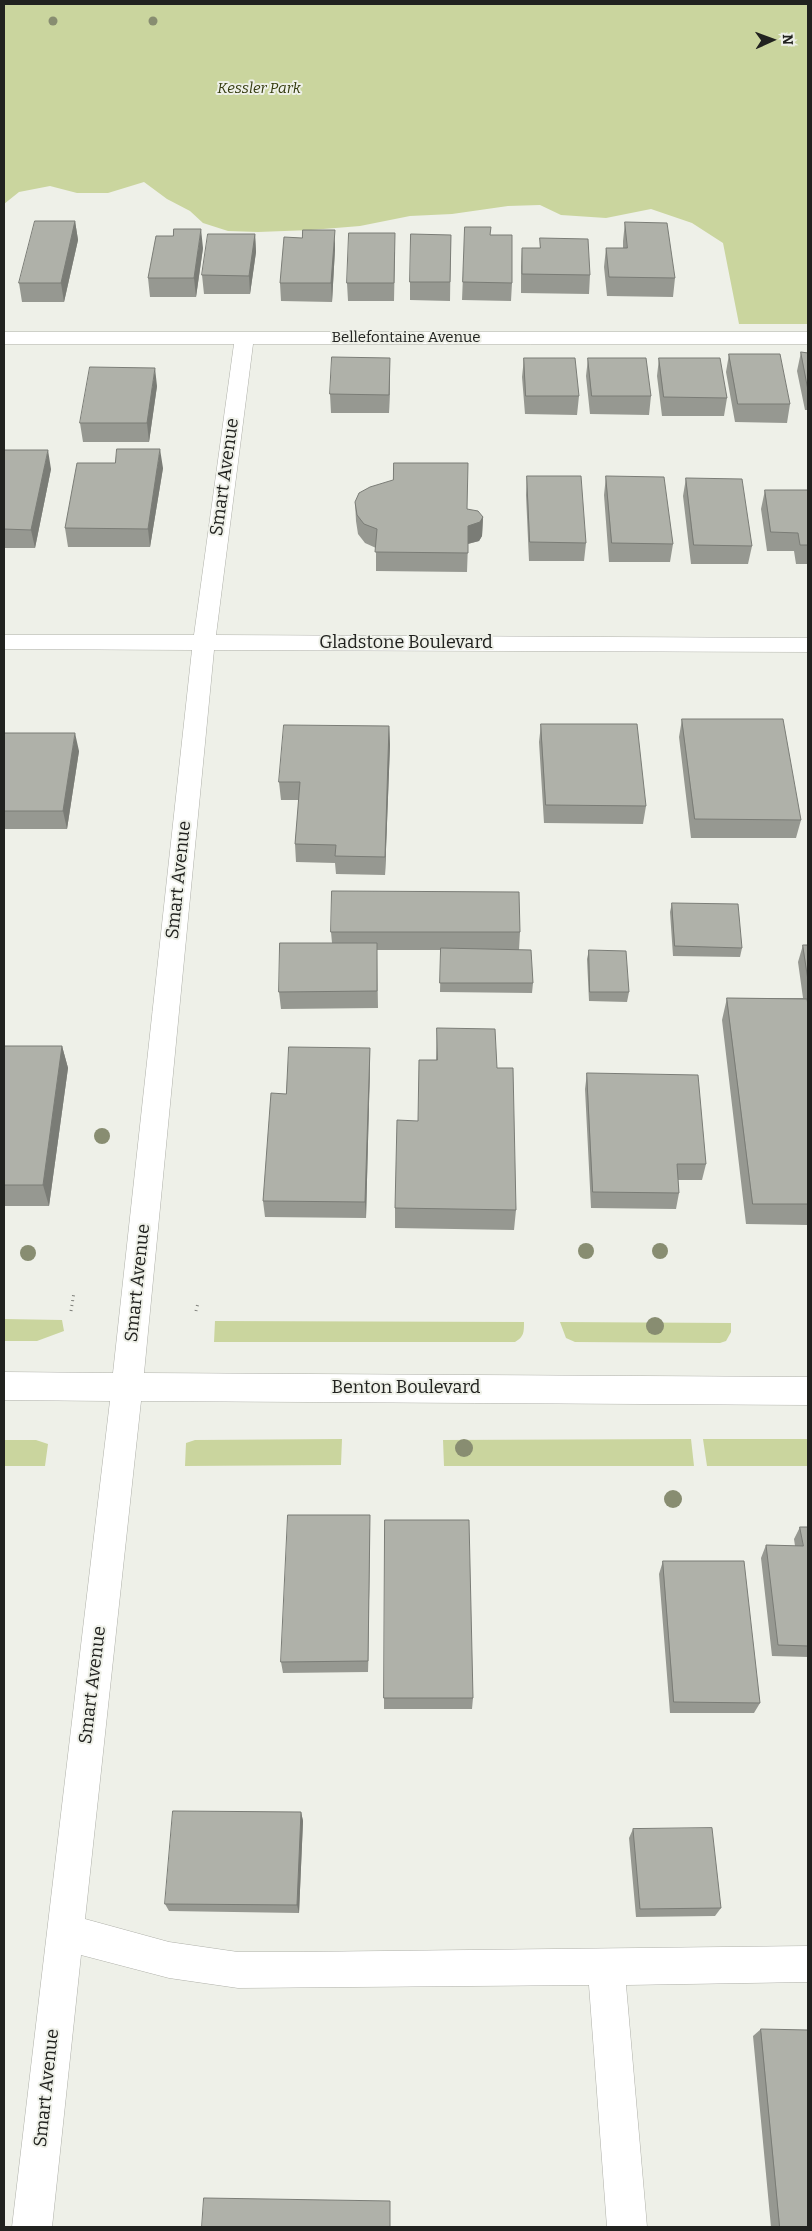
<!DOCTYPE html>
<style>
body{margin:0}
#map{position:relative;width:812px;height:2231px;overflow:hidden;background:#eef0e8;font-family:Bitter,serif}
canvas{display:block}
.frame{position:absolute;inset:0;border:5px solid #21221f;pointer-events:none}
.north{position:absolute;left:747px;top:15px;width:50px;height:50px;-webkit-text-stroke:4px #eef0e8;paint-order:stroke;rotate:88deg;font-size:14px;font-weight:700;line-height:20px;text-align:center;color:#21221f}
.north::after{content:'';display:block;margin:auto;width:18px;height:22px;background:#21221f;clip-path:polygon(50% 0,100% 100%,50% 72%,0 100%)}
</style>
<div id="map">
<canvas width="812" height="2231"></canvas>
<div class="frame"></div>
<div class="north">N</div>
</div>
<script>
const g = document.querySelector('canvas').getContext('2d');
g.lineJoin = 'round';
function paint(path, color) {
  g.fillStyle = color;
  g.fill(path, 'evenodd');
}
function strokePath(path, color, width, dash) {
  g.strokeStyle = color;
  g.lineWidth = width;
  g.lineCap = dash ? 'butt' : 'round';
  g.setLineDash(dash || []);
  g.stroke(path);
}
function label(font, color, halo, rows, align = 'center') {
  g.font = font + ' Bitter,serif';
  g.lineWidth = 4;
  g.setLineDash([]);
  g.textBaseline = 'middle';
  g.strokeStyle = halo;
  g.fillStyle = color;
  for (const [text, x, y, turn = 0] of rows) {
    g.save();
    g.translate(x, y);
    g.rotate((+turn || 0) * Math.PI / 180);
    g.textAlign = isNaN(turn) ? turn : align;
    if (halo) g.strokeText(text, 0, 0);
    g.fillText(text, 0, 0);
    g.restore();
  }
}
paint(new Path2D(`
 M4,4h804v320h-69l-16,-81 -31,-20 -41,-14 -45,9 -45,-3 -21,-10 -32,1 -56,8 -42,2 -50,10 -49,4 -53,2 -30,-1 -25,-8 -13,-12 -23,-12 -23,-17 -36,11h-31l-27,-7 -31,6 -15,12z
 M4,1319l58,1 2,11 -27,10h-33z
 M215,1321l309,1c0,10 0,15 -9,20h-301z
 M560,1322l171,1v9l-5,9 -6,2 -145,-1 -9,-4z
 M342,1439l-1,26 -156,1 1,-23 9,-3z
 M691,1439l3,27h-250l-1,-26z
 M703,1439h105v27h-101z
 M4,1440h32l12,4 -3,22h-41z`), '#cad59e');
const minor = new Path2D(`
 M4,332h804v12h-555l-37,291 592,3v14l-594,-2 -70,723 664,4v28l-667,-4 -56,518 84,23 69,10h61l509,-6v36l-182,3 21,242h-40l-18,-242 -351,3 -69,-10 -88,-23 -29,272h-40l98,-826 -106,-1v-28l109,1 79,-723 -188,-1v-14h190l40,-291h-230z`);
strokePath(minor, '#afb0a9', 1);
strokePath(new Path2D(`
 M71,1311l3,-19
 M196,1311l2,-8`), '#7e7f7a', 3, [1, 4]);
paint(minor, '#fff');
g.fillStyle = '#888d71';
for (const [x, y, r] of [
 [53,21,4.5],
 [153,21,4.5],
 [102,1136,8],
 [586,1251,8],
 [660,1251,8],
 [28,1253,8],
 [655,1326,9],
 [464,1448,9],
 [673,1499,9]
]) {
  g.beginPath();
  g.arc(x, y, r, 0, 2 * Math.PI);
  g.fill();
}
paint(new Path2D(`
 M75,221l3,19 -14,62h-42l-3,-19z
 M625,222l50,56 -2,19 -66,-1 -3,-29 2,-19h17v-7z
 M465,227l25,8 22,48 -1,18 -49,-1z
 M255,234l1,18 -6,42h-46l-2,-19z
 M451,235l-1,66 -40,-1v-18z
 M540,238l50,37 -1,19 -68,-1v-27l1,-18h18z
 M203,248l-7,49h-46l-2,-19z
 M335,249l-3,53 -51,-1 -1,-18z
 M395,252l-1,49h-46l-1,-18z
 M801,352l7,1v57h-3l-8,-39z
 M729,354l61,50 -3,19 -52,-1 -9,-50z
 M524,358l55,38 -2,19 -52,-1 -3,-37z
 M588,358l63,38 -2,19 -59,-1 -4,-38z
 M659,358l68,40 -3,18h-62l-5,-40z
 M390,376l-1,37h-58l-1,-19z
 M157,386l-8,56h-66l-3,-19z
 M4,450l47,19 -16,79h-31z
 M115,463l48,5 -13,79h-82l-3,-19z
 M527,476l59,67 -2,18h-55l-3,-66z
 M606,476l67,68 -3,18h-61l-5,-67z
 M686,478l66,68 -4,18h-57l-8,-68z
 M765,490h43v74h-12l-2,-13h-27l-6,-42z
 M355,502l112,7 16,8 -1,19 -3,5 -11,3 -1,28 -91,-1v-23l-11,-5 -7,-9 -2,-13z
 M682,719l119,101 -5,18h-105l-12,-101z
 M541,724l105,82 -3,18 -99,-1 -5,-81z
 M389,726l1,19 -5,130 -49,-1 -1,-11 -39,-1 -1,-18 4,-44h-18l-2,-18z
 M4,733l75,18 -12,78h-63z
 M672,903l70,45 -2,9 -67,-1 -3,-44z
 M331,932h189l-1,18 14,33 -1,10 -92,-1 1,-42h-64l1,58 -97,1 -2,-17 53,-49z
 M803,945h5v280l-62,-1 -24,-204 5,-22h76l-5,-36z
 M589,950l40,42 -2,10 -38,-1 -2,-42z
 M437,1028l60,40 19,142 -2,20 -119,-2v-20l23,-87 18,-61z
 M4,1046h58l6,22 -19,138h-45z
 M370,1048v17l-4,153 -101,-1 -2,-16 23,-107z
 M587,1073l119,91 -4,16h-24l1,13 -3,16 -85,-1 -6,-119z
 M800,1527h8v130l-36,-1 -11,-98 5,-13 29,1 -1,-7z
 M370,1528l-2,144 -85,1 -2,-11z
 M663,1561l97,142 -6,10h-84l-11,-139z
 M384,1698h89l-1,11h-88z
 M301,1812l2,9 -4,92 -130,-2 -4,-7z
 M633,1829l88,79 -6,8 -79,1 -7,-79z
 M761,2029l47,198h-37l-18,-191z`), '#969891');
paint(new Path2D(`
 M75,221l3,19 -14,62 -3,-19z
 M201,229l2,19 -7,49 -2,-19z
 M335,230v19l-3,53 -1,-19z
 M255,234l1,18 -6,42 -1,-18z
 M390,358v18l-1,37v-18z
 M155,368l2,18 -8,56 -2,-19z
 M160,449l3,19 -13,79 -2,-18z
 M48,450l3,19 -16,79 -4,-18z
 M483,517l-1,19 -3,5 -12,3 1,-18z
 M389,726l1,19 -5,130v-18z
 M75,733l4,18 -12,78 -4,-18z
 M62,1046l6,22 -19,138 -6,-21z
 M370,1048v17l-4,153 -1,-16z
 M370,1515v13l-2,144v-11z
 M301,1812l2,9 -4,92 -2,-8z`), '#7a7c76');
const building = new Path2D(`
 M35,221h40l-14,62h-42z
 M625,222l42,1 8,55 -66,-1 -3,-29h21z
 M465,227h26l-1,8h22v48l-49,-1z
 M174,229h27l-7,49h-46l8,-42h17z
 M303,230h32l-4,53h-51l4,-46 18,1z
 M349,233h46l-1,50h-47z
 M208,234h47l-6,42 -47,-1z
 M411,234l40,1 -1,47h-40z
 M540,238l48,1 2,36 -68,-1v-26h18z
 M801,352l7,1v37z
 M729,354h51l10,50h-52z
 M332,357l58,1 -1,37 -59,-1z
 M524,358h51l4,38h-53z
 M588,358h58l5,38h-59z
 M659,358h61l7,40 -63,-1z
 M90,367l65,1 -8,55h-67z
 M117,449h43l-12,80 -83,-1 12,-65h38z
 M4,450h44l-17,80 -27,-1z
 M394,463h74l-1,46 11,2 5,6 -3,5 -12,4v27l-93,-1 2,-23 -13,-5 -7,-9 -2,-13 4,-9 11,-6 23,-7z
 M527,476h54l5,67 -56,-1z
 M606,476l58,1 9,67 -61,-1z
 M686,478l56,1 10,67 -58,-1z
 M765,490h43v55h-8l-2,-12 -27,-1z
 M682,719h101l18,101 -106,-1z
 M541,724h96l9,82 -100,-1z
 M284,725l105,1 -4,131 -50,-1 1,-11 -41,-1 5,-62h-21z
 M4,733h71l-12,78h-59z
 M332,891l187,1 1,40h-189z
 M672,903l66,1 4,44 -67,-2z
 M280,943h97v48l-98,1z
 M803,945h5v35z
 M441,948l90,2 2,33h-93z
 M589,950l37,1 3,41h-39z
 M727,998l80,1 1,6v199h-55z
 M437,1028l58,1 2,39h16l3,142 -121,-2 2,-88 21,1 1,-61h18z
 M4,1046h58l-19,139h-39z
 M289,1047l81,1 -5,154 -102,-1 8,-108 15,1z
 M587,1073l111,2 8,89h-29l2,29 -86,-1z
 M288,1515h82l-2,146 -87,1z
 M385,1520h84l4,178h-89z
 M800,1527h8v119l-30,-1 -12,-100 37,1z
 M663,1561h81l16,142 -86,-1z
 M173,1811l128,1 -4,93 -132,-1z
 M712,1828l9,80 -81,1 -7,-80z
 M761,2029l47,1v197h-28z
 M204,2198l186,3v26h-188z`);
paint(building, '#afb1a9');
strokePath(building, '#7a7c76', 1);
label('italic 15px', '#353c10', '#eef0e8', [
 ["Kessler Park",259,89]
]);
label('15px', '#21221f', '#eef0e8', [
 ["Bellefontaine Avenue",406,338]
]);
label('18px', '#21221f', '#eef0e8', [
 ["Smart Avenue",225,477,-82],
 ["Gladstone Boulevard",406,643],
 ["Smart Avenue",179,880,-84],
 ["Smart Avenue",138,1283,-84],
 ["Benton Boulevard",406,1388],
 ["Smart Avenue",93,1685,-83],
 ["Smart Avenue",47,2088,-84]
]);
</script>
